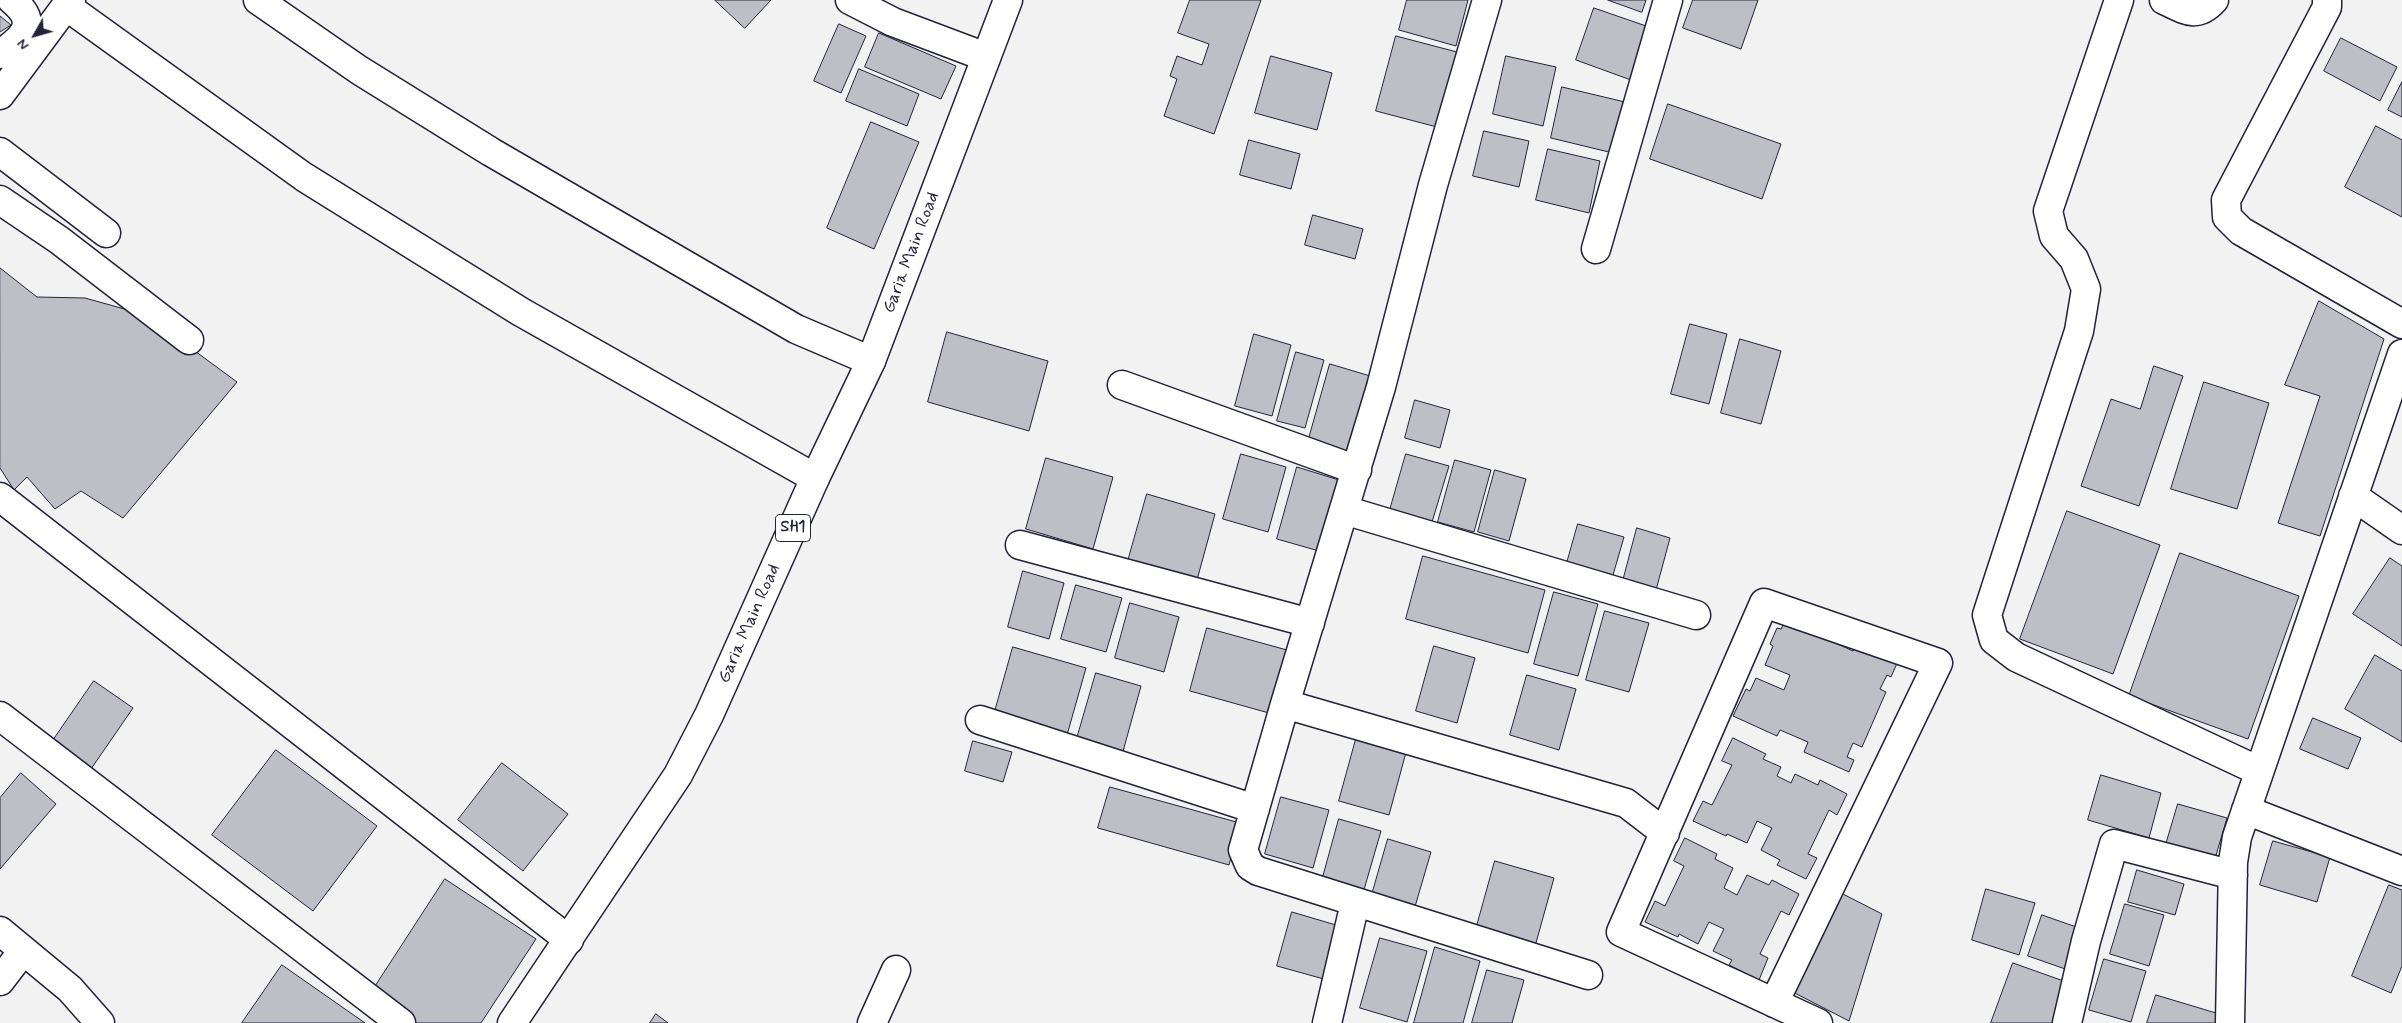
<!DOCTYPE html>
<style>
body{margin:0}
#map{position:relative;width:2402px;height:1023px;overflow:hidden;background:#f2f2f3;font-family:Mynerve,sans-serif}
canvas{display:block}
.north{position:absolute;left:10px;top:10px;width:50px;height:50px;-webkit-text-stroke:4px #fff;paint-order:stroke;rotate:232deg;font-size:14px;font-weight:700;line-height:20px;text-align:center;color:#22223b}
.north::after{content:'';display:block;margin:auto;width:18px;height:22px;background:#22223b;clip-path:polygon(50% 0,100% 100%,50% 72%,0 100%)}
</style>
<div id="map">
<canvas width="2402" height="1023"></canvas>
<div class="north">N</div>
</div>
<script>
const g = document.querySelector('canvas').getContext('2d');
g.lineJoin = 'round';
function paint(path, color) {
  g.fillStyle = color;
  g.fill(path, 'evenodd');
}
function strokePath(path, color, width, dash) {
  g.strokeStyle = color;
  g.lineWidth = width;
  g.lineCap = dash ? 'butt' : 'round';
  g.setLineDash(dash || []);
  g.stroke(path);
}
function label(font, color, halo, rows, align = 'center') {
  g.font = font + ' Mynerve,sans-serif';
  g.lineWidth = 4;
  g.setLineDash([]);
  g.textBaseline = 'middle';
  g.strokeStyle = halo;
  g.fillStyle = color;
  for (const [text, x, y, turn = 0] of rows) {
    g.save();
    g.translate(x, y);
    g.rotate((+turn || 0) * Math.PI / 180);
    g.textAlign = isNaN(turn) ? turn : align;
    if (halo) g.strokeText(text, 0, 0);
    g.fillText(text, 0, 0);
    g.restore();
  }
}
const building = new Path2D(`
 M715,0h56l-26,28z
 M1190,0h71l-47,134 -50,-18 13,-37 -7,-3 7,-20 25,9 7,-21 -31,-11z
 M1407,0h61l-12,46 -57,-16z
 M1608,0h38l-4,12z
 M1693,0h65l-17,49 -58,-21z
 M1594,8l55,19 -18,53 -55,-20z
 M0,16l11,9 -11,7z
 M839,24l27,12 -25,57 -27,-12z
 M879,33l77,33 -15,33 -76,-32z
 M1396,36l61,16 -20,75 -61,-16z
 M2341,38l56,29 -17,34 -56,-30z
 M1271,56l61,17 -15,57 -62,-17z
 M1506,56l50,11 -13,59 -50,-12z
 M859,69l60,25 -12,32 -61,-25z
 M2402,82v35l-14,-7z
 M1562,87l63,15 -12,51 -62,-15z
 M1668,104l113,40 -19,55 -112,-40z
 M871,122l48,20 -45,107 -47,-21z
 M2376,126l26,14v77l-57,-30z
 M1484,131l45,10 -10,46 -46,-11z
 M1249,140l51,14 -9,35 -51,-14z
 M1548,149l52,12 -11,52 -53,-13z
 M1313,215l50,14 -8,30 -50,-14z
 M0,268l37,29 48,1 61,17 91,67 -114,136 -42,-27 -26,18 -28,-32 -13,13 -14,-22z
 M2319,301l65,38 -64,197 -42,-13 42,-127 -35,-11z
 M1690,324l37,10 -18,70 -38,-10z
 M947,332l101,29 -19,70 -101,-29z
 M1254,334l37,11 -19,71 -37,-10z
 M1740,339l41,12 -20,73 -40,-11z
 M1296,352l28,8 -19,68 -28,-7z
 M1330,364l47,14 -22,77 -47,-13z
 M2154,366l29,10 -44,130 -58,-20 30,-87 29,10z
 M2204,382l65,21 -32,106 -66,-20z
 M1415,400l35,10 -10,38 -35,-10z
 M1241,454l45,13 -18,65 -45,-13z
 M1406,454l43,12 -17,56 -42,-12z
 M1046,458l67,19 -20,72 -67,-20z
 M1455,460l36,10 -17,62 -36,-10z
 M1297,467l42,13 -20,71 -42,-12z
 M1495,470l31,9 -17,62 -31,-9z
 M1147,494l68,20 -18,66 -69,-19z
 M2067,511l93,34 -47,129 -93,-35z
 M1578,524l46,13 -11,38 -46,-12z
 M1637,528l33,10 -14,52 -33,-9z
 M2180,553l119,43 -51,143 -119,-43z
 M1423,556l122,34 -17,63 -122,-34z
 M2390,558l12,8v80l-49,-32z
 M1023,571l41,12 -15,56 -41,-12z
 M1076,585l46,13 -16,54 -45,-13z
 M1554,592l44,12 -20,72 -44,-12z
 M1130,603l49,14 -15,55 -49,-14z
 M1605,611l44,12 -20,69 -43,-12z
 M1785,620l68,31 2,-3 15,6 3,-5 25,12 -7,16 -4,-2 -7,14 6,3 -24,55 -9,-4 -6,14 7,3 -5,12 -45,-20 4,-10 -28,-12 -3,6 -44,-20 13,-27 4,2 6,-13 28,12 6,-15 -25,-10 8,-19 -3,-2 7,-16 4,1z
 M1207,628l80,22 -18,63 -79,-22z
 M1434,646l41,12 -18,65 -41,-12z
 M1013,647l73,21 -19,67 -73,-20z
 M2375,655l27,16v71l-57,-33z
 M1096,673l45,13 -19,69 -46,-13z
 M1527,675l49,14 -17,61 -49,-15z
 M94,681l39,27 -42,61 -39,-27z
 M2313,718l48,20 -13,31 -48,-20z
 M1358,732l50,13 -19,70 -50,-14z
 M1733,738l33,16 -3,5 18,8 -4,9 14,7 4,-9 23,11 2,-5 27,14 -10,21 -8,-5 -21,44 9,4 -11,21 -29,-14 3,-5 -19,-10 11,-22 -15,-7 -10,22 -20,-9 -1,2 -33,-15 10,-20 9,4 20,-40 -10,-4z
 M973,741l39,11 -9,30 -38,-11z
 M276,750l101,76 -64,85 -101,-76z
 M502,763l66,51 -45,57 -65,-51z
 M21,773l35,31 -56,65v-71z
 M2101,775l60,18 -12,45 -61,-18z
 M1110,787l130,36 -11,42 -131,-37z
 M1281,797l48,13 -16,58 -48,-14z
 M2178,804l49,14 -13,44 -49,-14z
 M1339,819l42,12 -20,69 -41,-12z
 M1685,838l32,16 -2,5 18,9 -9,20 13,7 10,-20 22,10 3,-5 27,14 -10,21 -8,-4 -21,43 8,4 -9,22 -30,-15 3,-5 -19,-9 11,-22 -15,-7 -11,22 -19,-10 -1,3 -33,-15 10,-21 10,5 19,-40 -10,-5z
 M1388,839l43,13 -17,58 -43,-12z
 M2273,841l57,16 -13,45 -57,-17z
 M1495,861l59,17 -20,72 -59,-17z
 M2137,870l47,14 -9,31 -47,-13z
 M445,879l91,60 -55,84h-65l-45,-30z
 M2389,885l13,5v76l-11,27 -39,-17z
 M1986,889l49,14 -16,52 -47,-15z
 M1839,892l43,22 -33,107 -60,-31z
 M2125,904l39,11 -15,51 -39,-12z
 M1292,912l54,16 -15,53 -54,-15z
 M2042,915l43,15 -14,41 -43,-15z
 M1380,938l47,13 -20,71 -47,-14z
 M1435,947l45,14 -17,62h-49z
 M2104,959l42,12 -15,51 -42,-12z
 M2013,963l59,21 -14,39h-67z
 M282,965l83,58h-123z
 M1487,970l37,10 -12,43h-40z
 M2156,995l70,21 -2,7h-77z
 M656,1014l12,9h-18z`);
paint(building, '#bebec6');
strokePath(building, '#22223b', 1);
const minor = new Path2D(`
 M71,0l-5,6 238,171 217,135 294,166
 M258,0l101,70 132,82 305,177 75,32
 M850,0l43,22 93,35
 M1487,0l-54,185 -52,202 -96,317 341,99 39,30
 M2119,0l-71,211 6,25 20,23 12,30 -7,42 -92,284 7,25 22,17 243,114
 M2164,0c20,9 32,20 50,0
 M2327,0v7l-101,193 1,17 14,14 161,93
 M0,54c24,-16 40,-31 12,-54
 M0,95l66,-89
 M0,152l106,81
 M0,200l59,40 130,100
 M1596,249l72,-249
 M1122,385l235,85
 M2353,496l49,34
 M0,497l569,443
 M1344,510l352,105
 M1020,545l290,78
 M1285,704l-42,146 7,16 8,5 330,104
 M0,716l401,307
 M980,720l275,89
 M2246,810l156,61
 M0,931l70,58 30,34
 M0,981l23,-30
 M1774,1003l164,-340 -174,-60 -143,329 197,91
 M872,1023l24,-53
 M1327,1023l28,-120
 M2067,1023l19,-82 28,-97 119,31
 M2230,1023l3,-161 4,-25 165,-483`);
const major = new Path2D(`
 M512,1023l166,-248 31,-60 106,-237 56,-117 137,-361`);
strokePath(minor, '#22223b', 31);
strokePath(major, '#22223b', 31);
strokePath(minor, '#fff', 28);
strokePath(major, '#fff', 28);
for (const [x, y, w] of [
 [793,528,35]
]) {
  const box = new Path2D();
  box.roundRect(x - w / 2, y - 13.5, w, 27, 4);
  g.fillStyle = '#fff';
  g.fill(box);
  strokePath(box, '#22223b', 1);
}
label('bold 16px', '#22223b', null, [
 ["SH1",793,528]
]);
label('18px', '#22223b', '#fff', [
 ["Garia Main Road",912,253,-69],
 ["Garia Main Road",750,624,-66]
]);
</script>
